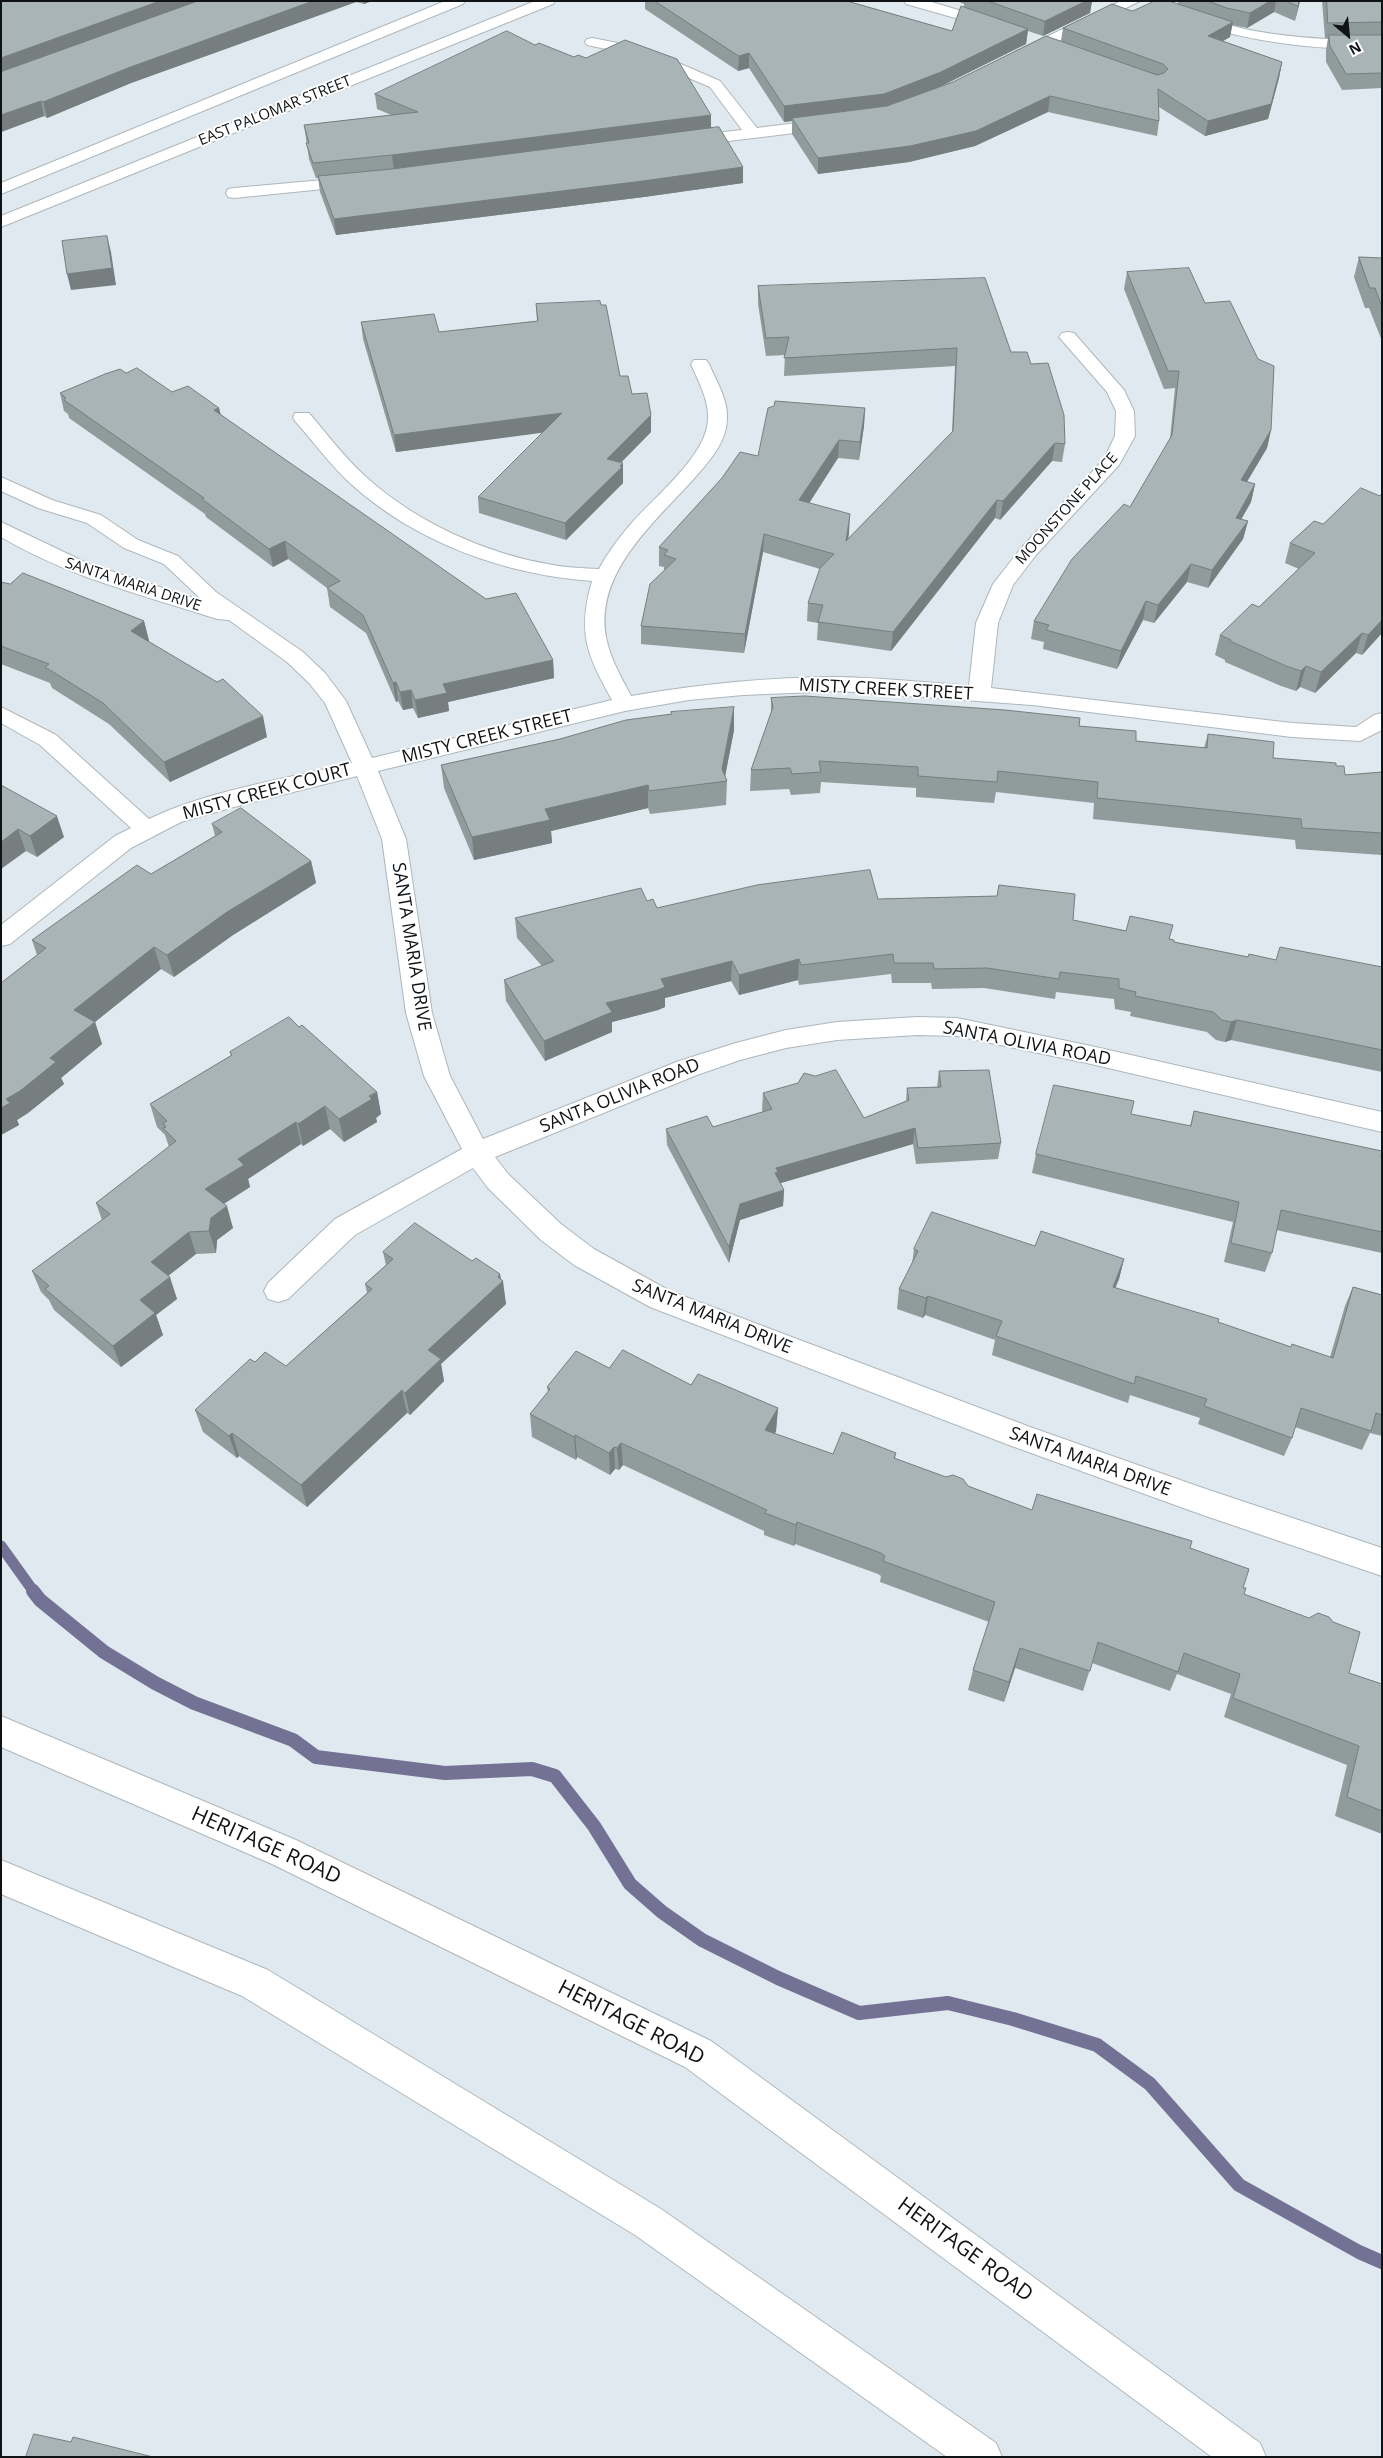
<!DOCTYPE html>
<style>
body{margin:0}
#map{position:relative;width:1383px;height:2458px;overflow:hidden;background:#dfe9ef;font-family:"Open Sans",sans-serif}
canvas{display:block}
.frame{position:absolute;inset:0;border:2px solid #101315;pointer-events:none}
.north{position:absolute;left:1323px;top:10px;width:50px;height:50px;-webkit-text-stroke:4px #fff;paint-order:stroke;rotate:152deg;font-size:14px;font-weight:700;line-height:20px;text-align:center;color:#101315}
.north::after{content:'';display:block;margin:auto;width:18px;height:22px;background:#101315;clip-path:polygon(50% 0,100% 100%,50% 72%,0 100%)}
</style>
<div id="map">
<canvas width="1383" height="2458"></canvas>
<div class="frame"></div>
<div class="north">N</div>
</div>
<script>
const g = document.querySelector('canvas').getContext('2d');
g.lineJoin = 'round';
function strokePath(path, color, width, dash) {
  g.strokeStyle = color;
  g.lineWidth = width;
  g.lineCap = dash ? 'butt' : 'round';
  g.setLineDash(dash || []);
  g.stroke(path);
}
function paint(path, color) {
  g.fillStyle = color;
  g.fill(path, 'evenodd');
}
function label(font, color, halo, rows, align = 'center') {
  g.font = font + ' "Open Sans",sans-serif';
  g.lineWidth = 4;
  g.setLineDash([]);
  g.textBaseline = 'middle';
  g.strokeStyle = halo;
  g.fillStyle = color;
  for (const [text, x, y, turn = 0] of rows) {
    g.save();
    g.translate(x, y);
    g.rotate((+turn || 0) * Math.PI / 180);
    g.textAlign = isNaN(turn) ? turn : align;
    if (halo) g.strokeText(text, 0, 0);
    g.fillText(text, 0, 0);
    g.restore();
  }
}
strokePath(new Path2D(`
 M1,1546l33,46`), '#737294', 11);
strokePath(new Path2D(`
 M33,1591l7,9 64,52 51,31 39,20 99,37 23,17 129,16 87,-4 23,7 39,50 36,58 32,28 40,28 76,38 81,35 89,-10 65,16 84,26 53,39 89,101 120,67 23,10`), '#737294', 14);
const street = new Path2D(`
 M904,1h24l71,21 2,3 -7,4 -88,-25z
 M1121,1h19l-115,57 -5,2 -8,-5 3,-3z
 M1196,16c16,4 32,9 48,13 46,9 91,12 138,10v9c-66,3 -128,-6 -191,-25l-2,-3 2,-3z
 M592,38l52,10 76,33 37,47 71,-9 8,5 -8,5 -141,17 -6,-2 -2,-3 2,-3 6,-2 55,-6 -32,-43 -75,-32 -48,-10 -2,-3 2,-3z
 M357,177l6,2 2,3 -2,3 -129,13 -6,-1 -2,-4 2,-4 6,-1z
 M1068,332l6,1 50,57 10,21 1,25 -16,29 -83,90 -23,30 -15,38 -7,65 301,35 64,4 18,-12 8,-2v17l-22,11 -68,-4 -260,-32 -193,-14 -96,4 -54,5 -64,11 -247,60 28,68 26,174 18,63 33,63 196,-78 57,-18 50,-13 51,-8 80,-5 40,1 134,28 291,66v20l-291,-68 -134,-28 -40,-1 -80,5 -51,8 -46,12 -43,15 -202,82 13,17 53,50 33,25 76,42 360,136 170,60 182,61v28l-182,-62 -191,-69 -359,-138 -76,-42 -33,-25 -53,-52 -15,-20 -118,67 -67,64 -10,3 -10,-3 -4,-8 4,-8 67,-64 127,-70 -38,-73 -18,-63 -24,-174 -25,-63 -123,31 -53,15 -50,26 -121,96 -9,2v-21l114,-89 16,-8 -91,-83 -39,-22v-16l55,28 93,84c57,-28 140,-41 203,-56l-27,-60 -16,-20 -22,-21 -58,-42 -12,-1c-74,-24 -149,-42 -216,-82v-15l88,42 114,37 -39,-37 -40,-16 -37,-25 -49,-15 -37,-17v-14l51,23 49,15 37,25 40,16 38,36 87,60 22,21 21,28 26,57 240,-58c-25,-45 -35,-67 -20,-119 -86,-6 -176,-38 -241,-97 -21,-19 -37,-42 -56,-63l-2,-4 2,-4h14c18,21 35,44 56,63 50,46 121,78 188,89 15,3 30,3 46,4 8,-15 19,-30 31,-44 23,-27 77,-69 78,-106 1,-19 -10,-38 -17,-55l3,-4h12l3,4c7,17 19,35 18,54 0,22 -15,40 -29,56 -39,45 -104,96 -92,163 4,21 15,40 25,59 69,-12 139,-19 209,-19 43,1 86,5 129,9l7,-63 17,-39 29,-37 82,-88 11,-23 1,-25 -9,-19 -48,-55 3,-4z`);
const secondary = new Path2D(`
 M445,1h20l-2,3 -462,190v-11z
 M535,1h20l-2,3 -552,223v-11z
 M1,1716l295,124 415,201 549,402 6,14h-54l-527,-390 -413,-203 -271,-117z
 M1,1860l267,110 393,239 335,234 6,14h-55l-312,-222 -393,-239 -241,-102z`);
strokePath(street, '#adb7bd', 2);
strokePath(secondary, '#adb7bd', 2);
paint(street, '#fff');
paint(secondary, '#fff');
paint(new Path2D(`
 M1,1h371l-8,3 -8,-2 -225,81 -84,35 -3,-2 -43,16z
 M645,1h202l105,30 12,-24v-3l-7,-3h135l-2,12 -47,23 -15,-5 -2,13 -86,43 121,-46 2,-13 69,-17 46,-7v-3h122l-5,20 -21,-9 -27,16 -15,-3 -2,12 -7,4 59,21 -3,16 -11,41 -63,17 -46,-29v14l-2,15 -109,-24 -73,34 -66,16 -91,12 -26,-40v-13l-8,1 -35,-54 -11,3 -93,-62z
 M1322,1h60v87l-40,2 -16,-28v-12l2,-12h-3z
 M535,45l176,83 32,39v16l-99,14 -308,38 -16,-43 -2,-14h-2l-7,-19 -5,-34 87,-10 -14,-6 -2,-15z
 M1359,257l23,1v83l-13,-33h-4l-11,-31z
 M1127,272l78,31 66,127 -4,18 -20,34 8,2 -4,18 -10,17 7,2 -5,18 -35,49 -21,-6 -33,41 -11,-3 -26,49 -74,-20 1,-7 -13,-3 3,-18 96,-114 40,-68 5,-51 -11,1 -40,-100z
 M758,286l253,66 20,12 34,80 -3,18 -10,-1 -52,59 -5,-2 -104,133 -74,-11 1,-17 -11,-2 1,-18 12,-34 -57,-17 -19,101 -103,-9v-18l23,-55v-4l-5,-1v-19l99,-91 107,-48 -1,18 -5,34 -21,-2 -29,45 40,30 -1,6 104,-107 3,-66 -171,10 1,-21 -19,1 -8,-52z
 M536,304l65,1 19,71 12,18 19,38 -30,31h2v20l-57,57 -87,-27 -1,-16 65,-65 -147,20 -33,-113 -2,-17 78,10 98,-11z
 M126,373l46,19 47,16 2,7 332,245 1,18 -106,24 1,9 -31,7 -5,-10 -10,2 -5,-9 -2,1 -30,-69 -36,-26 -3,-19 -39,-29 -15,8 -67,-50 -1,-3 -136,-96 -1,-4 -4,-3 -4,-18z
 M1314,521l68,112 -20,22 -6,-2 -41,40 -15,-6 -4,4 -15,-5 -56,-24v-2l-10,-5 5,-20 39,-28 40,-38 -14,-6 5,-20z
 M1,582l143,39 5,20v1l118,95 -97,45 -61,-58 -57,-36 -2,-5 -49,-19z
 M771,698l308,28 57,15 68,7 4,-14 65,24 63,8 9,9 37,-3v83l-86,-6 -1,-9 -202,-21 1,-16 -98,-11 -2,11 -78,-6v-9l-95,-6 -1,11 -29,2 -2,-6 -39,2 1,-21 20,-57z
 M671,712l63,18 -9,46 2,5 -1,24 -76,9 -2,-6 -97,23 1,12 -78,17 -30,-72 -3,-23 119,-26 111,-25z
 M1,785l63,52 -27,20 -11,-6z
 M212,824l99,37 5,22 -83,52 -59,42 -13,-8 -66,53 7,22 -41,34 3,6 -36,29 -11,7 2,5 -18,10v-152l36,-28 -5,-15 119,-66 64,-38z
 M999,885l74,35 96,19 5,3 74,15 28,3 106,7v105l-151,-32 -6,2 -9,-2 -9,-8 -77,-16 1,-4 -16,-3 -1,-10 -58,-7 -1,7 -71,-11 -52,1 -1,-6h-39l-1,-9 -92,11 -1,-5 -59,15 -8,-14 -66,17v9l-7,3 -46,12v10l-67,29 -39,-60 -2,-21 38,-14 -25,-28 -2,-20 132,-17 10,7 221,-9 119,-3z
 M299,1027l78,65 4,22 -5,4 1,4 -33,20 -14,-13 -27,17 -2,-2 -53,35 2,8 -26,17 9,24 -16,12 -1,13 -20,1 -28,22 9,23 -21,16 7,20 -42,32 -67,-57 -5,-10 -8,-8 -9,-21 70,-51 -6,-17 73,-56 -4,-12 -8,-8 -7,-23 81,-48 -1,-4z
 M939,1071l62,72 -3,16 -82,5 -3,-20 -133,39 4,7 -1,16 -43,14 -11,43 -62,-118 -1,-16 47,-2 50,-15 -1,-2 1,-17 101,25 42,-17 1,-13 30,-1z
 M1194,1111l188,47v95l-106,-23 -4,23 -7,19 -41,-10 9,-40 -201,-49 4,-19 154,-28z
 M1035,1246l89,13 -5,20 -4,9 176,59 39,10 15,-51 8,-19 29,8v141l-12,-3 -8,17 -67,-23 -3,11 -8,18 -86,-32 2,-6 -70,-23 -2,8 -136,-48 3,-15 -70,-25 -2,3 -26,-9 2,-20 13,-25 2,-15z
 M383,1252l89,9 28,13 6,30 -65,60 3,17 -34,34 -3,-2 -100,94 -68,-51 -2,2 -34,-26 -8,-22 60,-48 31,4 81,-73 -2,-9 21,-19z
 M609,1368l82,17 87,23 -2,23 -1,3 58,20 63,-1 -1,6 137,51 158,38 53,40 1,6 105,79 33,11v150l-47,-18 12,-51 -123,-48 7,-23 -54,-20 -7,17 -78,-28 -9,28 -68,-23 -11,34 -36,-12 5,-20 16,-48 -109,-40 1,-6 -3,-2 -83,-30 -1,2 -30,-11v-4l-141,-66 -4,5 -4,-1 -5,6 -33,-18 -1,3 -44,-23 -2,-23 18,-22 -1,-5z`), '#909b9c');
paint(new Path2D(`
 M160,1h44l-203,74v-17z
 M313,1l43,1 -225,81 -84,35 -4,-16 85,-34z
 M363,1h9l-8,3z
 M1086,1h6l-2,12 -47,23 2,-15z
 M1270,1h6l-2,11 -27,16 3,-15z
 M1299,1h1l-5,20z
 M1233,22l-3,15 -25,14 3,-15z
 M1028,29l-2,15 -87,43 -56,22 -91,9v3l-8,1v-16z
 M749,53v15l-11,3 1,-15z
 M1282,62l-3,16 -11,41 -63,17 3,-15z
 M1050,96l-2,16 -73,34 -66,16 -91,12v-16z
 M41,101l3,15 -43,16v-17z
 M711,115v16l-317,40 -2,-16z
 M743,167v16l-99,14 -308,38 -2,-16z
 M107,236l4,16 5,33 -45,5 -4,-16z
 M219,408l4,18 -9,-16z
 M865,408l-1,18 -5,34 1,-18z
 M562,413l1,17 -167,22 -2,-17z
 M651,415v17l-43,43 -1,-16z
 M1271,430l-4,18 -30,50 4,-18z
 M839,440l-1,18 -39,61v-19z
 M1055,443l-3,18 -52,59 3,-19z
 M623,463v20l-57,57 -1,-17z
 M1255,484l-4,18 -19,34 4,-18z
 M997,500l-2,18 -104,133 2,-19z
 M850,514l-1,19 -4,26 1,-18z
 M1248,521l-5,18 -35,49 4,-18z
 M764,534l-1,18 -19,101 1,-19z
 M285,541l3,18 -15,8 -4,-18z
 M1191,564l-4,18 -33,41 4,-18z
 M1146,601l-3,19 -26,49 4,-18z
 M1382,620v13l-20,22 6,-20z
 M144,621l5,20 -13,11 -5,-21z
 M1362,633l-6,20 -41,40 6,-21z
 M553,660l1,18 -106,24 1,9 -31,7 -3,-18 28,-16z
 M1306,666l-6,21 -4,4 5,-20z
 M396,682l2,19 -2,1 -3,-19z
 M411,690l2,18 -10,2 -3,-18z
 M734,707v23l-10,52 -2,-13z
 M263,716l4,21 -97,45 -6,-20z
 M648,785v23l-97,23 1,12 -78,17 -2,-23 73,-28z
 M57,816l7,21 -27,20 -7,-21z
 M18,829l8,22 -25,18v-27z
 M311,861l5,22 -83,52 -59,42 -7,-22 60,-43z
 M154,947l7,22 -66,53 7,22 -41,34 3,6 -36,29 -11,7 2,5 -18,10v-27l5,-9 68,-89z
 M799,959l-1,21 -59,15v-20z
 M732,961l-1,20 -66,17v9l-7,3 -46,12v10l-67,29 -1,-20 62,-38 55,-24z
 M1237,1020l-6,20 -6,2 6,-20z
 M377,1092l4,22 -5,4 1,4 -33,20 -5,-23z
 M325,1106l5,23 -27,17 -5,-22z
 M296,1122l5,22 -53,35 2,8 -38,24 -7,-22 33,-30z
 M915,1128l-2,16 -135,40 -3,-11 1,-5z
 M784,1190l-1,16 -43,14 -11,43v-16l11,-43z
 M227,1206l6,22 -16,12 -1,13 -7,-22 2,-13z
 M189,1232l7,22 -37,29 -8,-21z
 M1124,1259l-5,20 -12,28 6,-20z
 M500,1274l1,8 2,-1 3,23 -65,60 3,17 -34,34 -5,-22 23,-43z
 M170,1277l7,22 -21,16 7,20 -42,32 -8,-21 27,-46z
 M928,1296l-3,19 -2,3 3,-20z
 M402,1390l5,23 -100,94 -6,-22z
 M778,1408l-2,23 -13,22 2,-23z
 M232,1433l7,23 -2,2 -8,-22z
 M575,1435l2,22 -1,3 -2,-23z
 M621,1443l2,22 -4,5 -2,-22z
 M614,1447l1,22 -5,6 -1,-22z
 M797,1522l-2,22 -1,2 2,-21z
 M1020,1648l-5,20 -11,34 5,-20z`), '#767e7f');
const building = new Path2D(`
 M1,1h159l-159,57z
 M198,1h115l-185,67 -85,34 -2,-1 -40,14v-43z
 M655,1h192l105,30 9,-25 67,23 -87,43 -57,22 -100,12 -35,-53 -10,3z
 M988,1h98l-41,20z
 M1155,1h14l64,21 -25,14 74,26 -11,42 -63,17 -50,-32 1,32 -109,-25 -74,35 -66,15 -92,12 -26,-40 95,-12 66,-24 93,-46 111,39 7,-2 4,-4 -5,-5 -100,-36 49,-24 20,7z
 M1208,1h62l-20,12 -23,-5z
 M1287,1h12l-1,5z
 M1327,1h55v21l-54,1z
 M507,31l28,14 4,-2 35,14 4,-2 8,3 39,-18 52,19 34,56 -319,40 -79,8 -7,-20h3l-5,-18 114,-13 -43,-18z
 M1329,35h53v38l-36,1 -16,-28z
 M719,127l24,40 -100,14 -309,38 -16,-43 74,-7z
 M107,236l5,32 -45,6 -5,-33z
 M1359,257l23,1v49l-7,-19h-5z
 M1189,268l16,35 25,-2 28,58 16,7 -3,64 -30,50 14,4 -19,34 12,3 -36,49 -21,-6 -33,41 -12,-4 -25,50 -75,-21 3,-5 -15,-4 38,-62 52,-55 6,3 42,-72 7,-64h-11l-41,-99z
 M985,278l26,74h16l4,12 17,-1 16,52 1,29 -10,-1 -52,58 -6,-1 -104,132 -75,-10 5,-17 -15,-2 12,-35 14,-14 -70,-20 -19,100 -104,-8 9,-42 26,-25 -12,-4 4,-5 -9,-3 63,-69 18,-26 18,4 10,-48 6,-2 1,-5 90,7 -5,34 -21,-2 -40,60 51,14 -4,27 107,-110 4,-83 -173,10 5,-21 -23,1 -8,-52z
 M600,301l1,4h5l14,71h8l4,18 15,-1 4,22 -44,44 16,4 -3,3 2,1 -57,56 -87,-26 84,-84 -168,22 -33,-113 73,-8 5,18 99,-11 -2,-17z
 M137,368l35,24 16,-6 31,22 -5,2 272,189 30,-6 37,67 -110,24 4,9 -32,7 -4,-10 -11,2 -4,-10 -3,1 -30,-68 -36,-27 13,-7 -55,-40 -16,8 -67,-50 2,-1 -140,-98 2,-2 -6,-5 45,-19 15,-5 6,4z
 M1361,488l19,8 2,-3v127l-14,15 -6,-2 -41,39 -15,-6 -5,5 -15,-5 -56,-25 1,-1 -11,-5 32,-31 7,3 56,-54 -25,-10 24,-22 9,3z
 M23,573l121,48 -13,10 86,51 6,-3 40,37 -99,46 -61,-59 -58,-36 4,-3 -48,-18v-64l9,2z
 M805,696l200,14 75,8 -1,8 57,5v10l71,7 1,-14 66,8 -1,16 63,5v3h8l1,9 37,-3v61l-80,-5 -1,-9 -204,-21 1,-16 -100,-11 -1,11 -79,-6v-9l-99,-6 2,11 -29,2 -2,-6 -39,2 22,-63 -2,-9z
 M734,707l-12,62 5,12 -78,10 -1,-6 -103,24 5,11 -78,17 -31,-72 119,-26 66,-19 46,-6 -1,-2z
 M1,785l56,31 -27,20 -12,-7 -17,13z
 M241,808l70,53 -84,51 -60,43 -13,-8 -80,63 21,12 -45,36 6,4 -36,29 -14,8 4,4 -9,5v-125l45,-35 -14,-8 105,-75 14,9 71,-42 -10,-8z
 M870,870l8,29 119,-3 2,-11 76,9 -2,26 53,11 4,-15 43,9 -4,14 5,1v2l74,15 1,-3 27,6 4,-13 102,20v83l-145,-30 -6,2 -9,-2 -9,-8 -78,-16 1,-4 -17,-4v-9l-59,-7 -1,7 -72,-11 -53,1 -1,-6h-39l-1,-9 -92,11 -2,-6 -60,16 -7,-14 -71,18 4,8 -7,3 -52,13 6,9 -68,29 -40,-61 50,-19 -39,-43 126,-30 6,13 6,-2 4,9 100,-23z
 M289,1017l10,10 3,-2 75,67 -8,4 3,3 -33,20 -14,-13 -27,18 -2,-2 -58,37 6,6 -39,24 22,17 -16,12 -2,13 -20,1 -38,30 19,15 -30,23 15,13 -42,33 -68,-57 4,-3 -17,-15 78,-57 -14,-11 80,-62 -13,-13 3,-1 -3,-4 4,-2 -17,-17 82,-49 -2,-3z
 M836,1070l28,48 45,-18 -2,-12 34,-1 -2,-16 50,-1 12,73 -83,5 -3,-20 -139,40 2,4 -3,1 9,17 -44,14 -11,43 -63,-118 41,-13 6,11 59,-18 -9,-16 35,-10 6,-10 11,3z
 M1054,1085l80,16 -3,13 60,12 3,-15 188,40 -1,7h1v74l-101,-22 -9,43 -41,-10 8,-41 -203,-48z
 M932,1212l103,34 6,-15 83,28 -11,28 106,32 -1,3 73,25 1,-3 41,14 20,-71 29,8v120l-6,-2 -5,18 -70,-23 -9,30 -88,-32 3,-7 -71,-23 -2,8 -138,-48 6,-15 -74,-25 -2,2 -27,-9 19,-38 -4,-2z
 M415,1223l57,38 4,-3 24,16 -2,3 5,4 -75,69 13,9 -36,34 -3,-3 -101,95 -69,-52 -3,3 -34,-26 55,-51 5,3 10,-10 21,14 86,-77 -7,-5 28,-25 -10,-7z
 M623,1350l68,35 7,-11 80,34 -13,22 68,24 9,-22 54,21 -2,5 52,19 7,-2 10,4 5,7 64,24 5,-16 155,47 -2,7 59,21 -6,19h3l-2,6 65,24 9,-5 11,4 4,5 27,10 -11,41 33,11v127l-35,-14 12,-51 -126,-48 7,-24 -56,-21 -6,19 -80,-30 -8,29 -70,-23 -11,34 -36,-12 22,-68 -112,-41 2,-5 -4,-3 -84,-31 -1,3 -31,-12 2,-3 -146,-67 -4,5 -3,-1 -5,6 -34,-18 -1,2 -44,-23 20,-25 -3,-2 29,-36 33,17z
 M34,2434l37,8 2,-5 80,20h-127z`);
paint(building, '#a8b4b5');
strokePath(building, '#767e7f', 1);
label('15px', '#101315', '#fff', [
 ["EAST PALOMAR STREET",275,111,-22],
 ["MOONSTONE PLACE",1067,509,-48],
 ["SANTA MARIA DRIVE",133,585,18]
]);
label('18px', '#101315', '#fff', [
 ["MISTY CREEK STREET",886,690,3],
 ["MISTY CREEK STREET",487,737,-14],
 ["MISTY CREEK COURT",267,792,-15],
 ["SANTA MARIA DRIVE",411,947,81],
 ["SANTA OLIVIA ROAD",1027,1044,11],
 ["SANTA OLIVIA ROAD",620,1096,-22],
 ["SANTA MARIA DRIVE",712,1317,22],
 ["SANTA MARIA DRIVE",1090,1462,20]
]);
label('21px', '#101315', '#fff', [
 ["HERITAGE ROAD",266,1846,24],
 ["HERITAGE ROAD",631,2023,27],
 ["HERITAGE ROAD",965,2250,36]
]);
</script>
